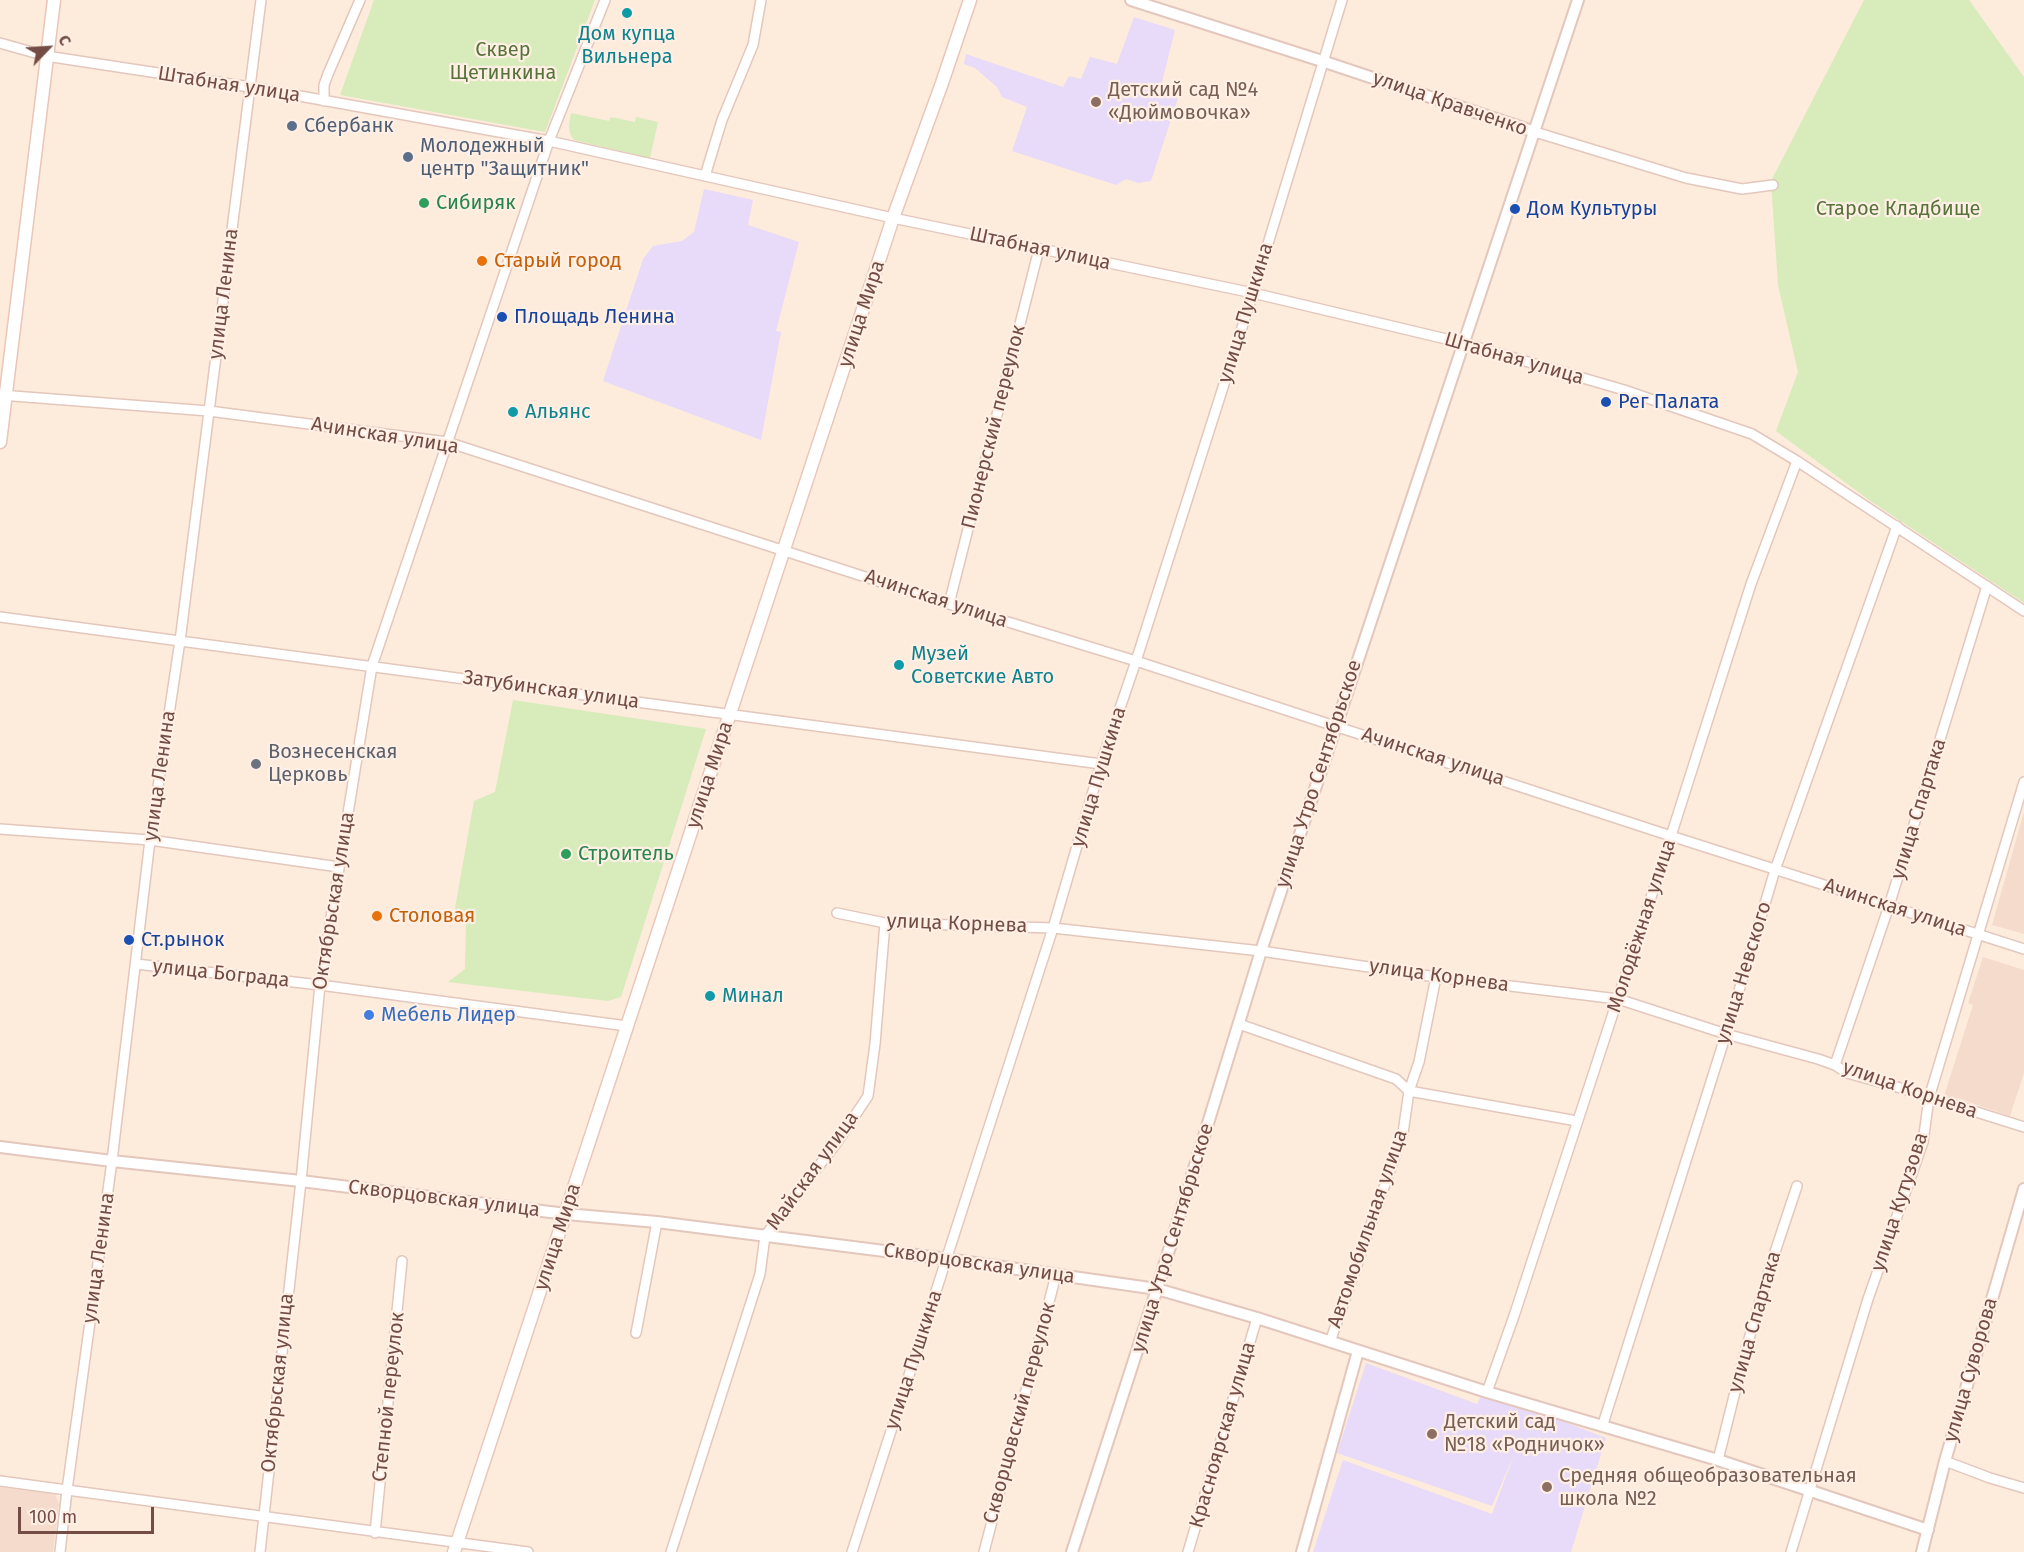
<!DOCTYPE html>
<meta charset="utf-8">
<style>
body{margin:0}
#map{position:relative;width:2024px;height:1552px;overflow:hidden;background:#fdebdc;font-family:"Fira Sans",sans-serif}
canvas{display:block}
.north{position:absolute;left:18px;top:18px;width:60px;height:60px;-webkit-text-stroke:4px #ffefe4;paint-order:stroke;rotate:65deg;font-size:16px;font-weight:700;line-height:24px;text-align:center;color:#734d45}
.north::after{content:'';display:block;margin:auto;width:21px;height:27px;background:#734d45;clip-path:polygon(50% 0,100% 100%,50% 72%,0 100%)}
.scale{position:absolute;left:18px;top:1507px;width:136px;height:27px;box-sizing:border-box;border:3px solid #734d45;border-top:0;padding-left:8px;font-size:18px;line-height:21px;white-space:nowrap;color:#734d45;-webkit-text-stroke:4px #ffefe4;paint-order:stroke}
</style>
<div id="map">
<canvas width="2024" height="1552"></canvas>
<div class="north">С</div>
<div class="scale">100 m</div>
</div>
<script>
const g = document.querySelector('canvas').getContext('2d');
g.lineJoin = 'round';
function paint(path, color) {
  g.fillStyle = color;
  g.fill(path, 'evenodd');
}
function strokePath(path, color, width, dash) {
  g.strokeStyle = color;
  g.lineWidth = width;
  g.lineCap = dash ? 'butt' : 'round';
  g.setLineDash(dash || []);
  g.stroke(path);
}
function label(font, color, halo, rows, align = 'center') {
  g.font = font + ' "Fira Sans",sans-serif';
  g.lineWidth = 4.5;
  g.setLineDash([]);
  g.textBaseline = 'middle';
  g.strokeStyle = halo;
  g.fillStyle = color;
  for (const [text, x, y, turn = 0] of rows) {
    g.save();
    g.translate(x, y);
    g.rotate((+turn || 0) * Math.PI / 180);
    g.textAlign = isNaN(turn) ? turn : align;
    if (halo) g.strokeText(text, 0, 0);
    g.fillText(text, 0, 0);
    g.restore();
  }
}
paint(new Path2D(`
 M2024,812v122l-32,-9z
 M1983,957l41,13v103l-14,43 -53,-18 -1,2 -12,-4 29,-91 -5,-2z
 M0,1487l55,7 4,10 -6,48h-53z`), '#f5dbcb');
paint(new Path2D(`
 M1134,17l41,13 -15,60 18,8 -27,83 -13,2 -12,-4 -10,6 -104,-34 15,-44 -25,-10 -5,-10 -22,-19 -11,-4 2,-10 97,33 6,-11 12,3 9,-22 27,7z
 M704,189l49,11 -5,25 51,17 -23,89 5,1 -20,108 -158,-59 40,-122 10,-13 29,-5 12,-9z
 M1366,1363l111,41 4,-8 63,18 62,24 -35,114h-258l30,-92 149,54 23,-62 -23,54 -155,-53z`), '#e8daf9');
paint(new Path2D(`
 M374,0h221l-50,132 -205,-37z
 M1864,0h105l55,77v526l-155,-103 -93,-69 22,-59 -20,-87 -7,-104z
 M571,113l38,8 2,-4 24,5 1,-5 22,5 -8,36 -76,-18c-7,-9 -5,-16 -3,-27z
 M513,700l193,29 -85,268 -13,4 -160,-19 17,-13 1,-47 -11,-14 19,-107 21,-9z`), '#d7ebbb');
const minor = new Path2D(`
 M0,43l46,13 204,31 299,54 344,77 360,75 210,50 161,47 128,44 45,27 227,150
 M324,101v-16l4,-11 32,-74
 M1535,132l151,46 56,11 31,-4
 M705,176l17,-56 31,-75 8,-45
 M0,395l209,16 238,31 502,162 187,57 535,175 353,113
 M949,604l90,-355
 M0,617l1101,147
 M0,829l150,11 189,27
 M837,913l48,10 168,5 208,23 175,26 182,22 108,35 92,25 17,6 12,8 47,13 130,41
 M136,964l184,21 307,41
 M1239,1024l157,55 13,12 168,30
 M1835,1065l54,-159 98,-320
 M636,1333l21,-111
 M1330,1342l73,-209 6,-42 10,-29 17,-85
 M1487,1392l27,-76 157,-480 80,-252 46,-123
 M1603,1424l123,-390 49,-164 122,-344
 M1718,1460l26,-104 26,-89 27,-81
 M1945,1461l45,17 34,10
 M0,1481l528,71
 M375,1533l27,-272
 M60,1552l7,-62 45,-329 38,-321 30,-199 81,-641
 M260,1552l41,-371 19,-196 52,-319 177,-525 56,-141
 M671,1552l89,-278 5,-38 73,-95 30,-45 7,-52 10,-121
 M852,1552l201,-624 48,-164 35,-103 117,-368 89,-293
 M984,1552l72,-277
 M1188,1552l69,-234
 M1791,1552l77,-253 55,-157 6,-44 95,-316`);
const tertiary = new Path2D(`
 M1131,0l191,61 213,71
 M0,1147l112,14 189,20 265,33 91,8 290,37 210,30 100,29 230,74 231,68 210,70
 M1072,1552l85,-263 104,-338 317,-951
 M1302,1552l56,-201
 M1922,1552l23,-91 79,-272`);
const secondary = new Path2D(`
 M0,442l54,-442
 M454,1552l439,-1334 49,-135 28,-83`);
strokePath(minor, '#e3c7bc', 12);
strokePath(tertiary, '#e3c7bc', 14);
strokePath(secondary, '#e9c6b8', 15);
strokePath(minor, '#fff', 9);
strokePath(tertiary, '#fff', 10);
strokePath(secondary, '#fff', 12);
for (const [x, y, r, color] of [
 [627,13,6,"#0f9aa8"],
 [1096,102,6,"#8d6e63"],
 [292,126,6,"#5c6f8a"],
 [408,157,6,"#5c6f8a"],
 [424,203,6,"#2e9e5b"],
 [1515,209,6,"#1a4fb4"],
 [482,261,6,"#e8710a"],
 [502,317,6,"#1a4fb4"],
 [1606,402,6,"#1a4fb4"],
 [513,412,6,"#0f9aa8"],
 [899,665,6,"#0f9aa8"],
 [256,764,6,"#6b7280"],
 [566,854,6,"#2e9e5b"],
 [377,916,6,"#e8710a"],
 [129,940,6,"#1a4fb4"],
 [710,996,6,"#0f9aa8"],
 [369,1015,6,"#3f7fe0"],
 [1432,1434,6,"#8d6e63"],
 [1547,1487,6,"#8d6e63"]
]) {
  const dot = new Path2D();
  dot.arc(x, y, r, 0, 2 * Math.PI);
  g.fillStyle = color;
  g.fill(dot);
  strokePath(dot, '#ffefe4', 2);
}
label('20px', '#0d838f', '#ffefe4', [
 ["Дом купца",627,34,"center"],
 ["Вильнера",627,57,"center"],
 ["Альянс",525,412],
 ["Музей",911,654],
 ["Советские Авто",911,677],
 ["Минал",722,996]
], 'left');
label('20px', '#56743a', '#ffefe4', [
 ["Сквер",503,50],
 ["Щетинкина",503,73],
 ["Старое Кладбище",1898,209]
]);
label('20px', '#734d45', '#ffefe4', [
 ["Штабная улица",229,85,9],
 ["улица Кравченко",1450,104,19],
 ["Штабная улица",1040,249,12],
 ["улица Ленина",224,294,-83],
 ["улица Пушкина",1246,313,-73],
 ["улица Мира",862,314,-72],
 ["Штабная улица",1514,359,16],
 ["Пионерский переулок",994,427,-76],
 ["Ачинская улица",385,436,9],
 ["Ачинская улица",936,599,18],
 ["Затубинская улица",551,690,8],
 ["Ачинская улица",1433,757,18],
 ["улица Утро Сентябрьское",1319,774,-72],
 ["улица Мира",710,775,-72],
 ["улица Ленина",160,776,-82],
 ["улица Пушкина",1099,777,-73],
 ["улица Спартака",1919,809,-73],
 ["Октябрьская улица",334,901,-81],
 ["Ачинская улица",1895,908,18],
 ["улица Корнева",957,924,2],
 ["Молодёжная улица",1642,926,-72],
 ["улица Невского",1744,973,-73],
 ["улица Бограда",221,974,6],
 ["улица Корнева",1439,976,8],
 ["улица Корнева",1910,1090,19],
 ["Майская улица",813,1171,-54],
 ["Скворцовская улица",444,1199,7],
 ["улица Кутузова",1900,1202,-72],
 ["Автомобильная улица",1368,1229,-71],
 ["улица Мира",558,1237,-72],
 ["улица Утро Сентябрьское",1173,1238,-73],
 ["улица Ленина",99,1258,-82],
 ["Скворцовская улица",979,1264,8],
 ["улица Спартака",1755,1322,-74],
 ["улица Пушкина",914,1360,-72],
 ["улица Суворова",1971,1370,-74],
 ["Октябрьская улица",278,1383,-84],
 ["Степной переулок",389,1397,-84],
 ["Скворцовский переулок",1020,1413,-75],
 ["Красноярская улица",1223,1435,-74]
]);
label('20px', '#785e54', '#ffefe4', [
 ["Детский сад №4",1108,90],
 ["«Дюймовочка»",1108,113],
 ["Детский сад",1444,1422],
 ["№18 «Родничок»",1444,1445],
 ["Средняя общеобразовательная",1559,1476],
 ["школа №2",1559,1499]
], 'left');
label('20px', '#4e5e75', '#ffefe4', [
 ["Сбербанк",304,126],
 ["Молодежный",420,146],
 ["центр \"Защитник\"",420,169]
], 'left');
label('20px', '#27864d', '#ffefe4', [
 ["Сибиряк",436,203],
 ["Строитель",578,854]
], 'left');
label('20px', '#164399', '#ffefe4', [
 ["Дом Культуры",1527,209],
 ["Площадь Ленина",514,317],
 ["Рег Палата",1618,402],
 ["Ст.рынок",141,940]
], 'left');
label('20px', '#c56008', '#ffefe4', [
 ["Старый город",494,261],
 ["Столовая",389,916]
], 'left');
label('20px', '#5b616d', '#ffefe4', [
 ["Вознесенская",268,752],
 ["Церковь",268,775]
], 'left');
label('20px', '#366cbe', '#ffefe4', [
 ["Мебель Лидер",381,1015]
], 'left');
</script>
